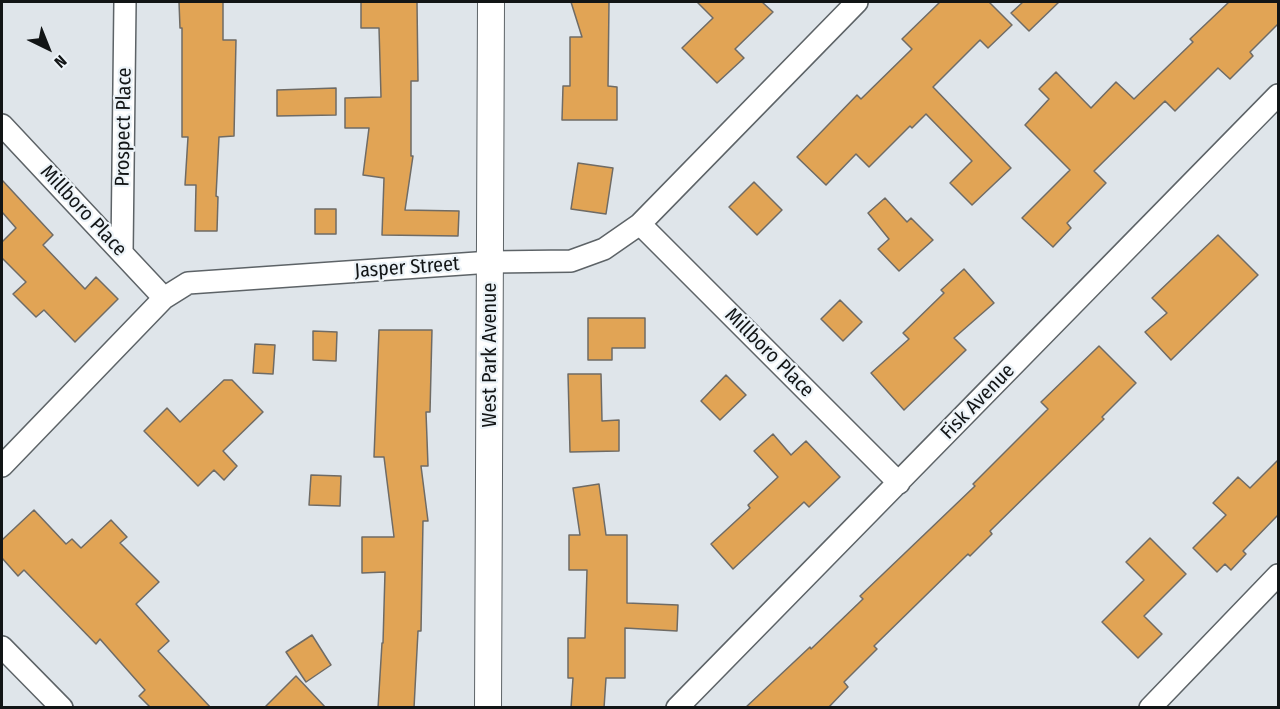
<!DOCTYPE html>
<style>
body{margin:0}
#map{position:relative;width:1280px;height:709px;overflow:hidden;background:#dfe5ea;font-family:"Fira Sans Condensed",sans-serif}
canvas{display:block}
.frame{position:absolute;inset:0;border:3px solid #121516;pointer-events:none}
.north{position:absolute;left:18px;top:18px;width:60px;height:60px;-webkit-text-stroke:4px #ecf3f8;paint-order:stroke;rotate:137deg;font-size:16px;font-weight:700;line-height:24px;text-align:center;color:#121516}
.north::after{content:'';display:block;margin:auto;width:21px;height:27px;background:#121516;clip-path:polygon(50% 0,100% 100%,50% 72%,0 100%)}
</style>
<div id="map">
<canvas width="1280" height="709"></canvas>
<div class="frame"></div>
<div class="north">N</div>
</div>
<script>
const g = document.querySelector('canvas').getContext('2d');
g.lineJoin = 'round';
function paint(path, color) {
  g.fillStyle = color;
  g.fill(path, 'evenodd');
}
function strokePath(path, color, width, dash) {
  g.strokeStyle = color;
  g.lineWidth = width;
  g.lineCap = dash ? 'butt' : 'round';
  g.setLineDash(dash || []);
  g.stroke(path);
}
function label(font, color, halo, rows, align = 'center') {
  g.font = font + ' "Fira Sans Condensed",sans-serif';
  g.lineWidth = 4.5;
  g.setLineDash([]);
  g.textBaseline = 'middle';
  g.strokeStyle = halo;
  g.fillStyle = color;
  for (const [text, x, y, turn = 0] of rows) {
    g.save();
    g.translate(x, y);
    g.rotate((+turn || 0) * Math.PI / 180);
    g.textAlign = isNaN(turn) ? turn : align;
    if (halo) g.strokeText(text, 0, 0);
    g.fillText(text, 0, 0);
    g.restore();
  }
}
const building = new Path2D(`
 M179,2h44v38h13l-2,96 -15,1 -3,59 2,1 -1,34h-22l1,-46h-11l3,-48h-6v-109h-2z
 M361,2h56l1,79h-7v75h2l-8,54 54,1 -1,25 -76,-1 2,-57 -21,-3 6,-47h-24v-30l36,-1 -2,-69h-18z
 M571,2h38l-1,84 9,1v33h-55l1,-34h7v-49h12z
 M697,2h65l11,10 -38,37 9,9 -27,25 -35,-35 31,-30z
 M940,2h49l23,23 -24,23 -8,-8 -47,47 78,81 -39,37 -22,-22 22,-22 -46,-47 -14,14 -2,-2 -41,41 -13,-13 -30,31 -29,-28 60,-62 4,4 51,-50 -10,-10z
 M1023,2h36l-30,29 -18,-18z
 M1229,2h49v22l-28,28 3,4 -23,23 -12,-11 -43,43 -10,-10 -71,70 12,12 -39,40 4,5 -18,19 -31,-29 48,-48 -45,-45 24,-26 -10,-10 17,-17 35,36 25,-26 18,17 59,-57 -3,-3z
 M336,88v27l-59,1v-26z
 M578,163l35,5 -7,46 -35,-5z
 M2,180l51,55 -10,10 42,44 11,-12 22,22 -43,43 -31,-32 -8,7 -23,-23 13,-12 -24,-24v-16l14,-14 -14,-16z
 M754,182l28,28 -25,25 -28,-28z
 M885,198l22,24 4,-4 22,22 -34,31 -21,-22 11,-10 -21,-26z
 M315,209h21v25h-21z
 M1218,235l40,40 -87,85 -26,-28 22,-19 -15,-15z
 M964,269l30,34 -40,35 12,12 -62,60 -33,-37 38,-34 -6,-6 41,-40 -3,-3z
 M840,300l22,22 -19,19 -22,-22z
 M588,318h57v30h-33v12h-24z
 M379,330h53l-2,82h-4l2,54h-7l7,55h-5l-2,110h-3l-4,77h-36l4,-65h1l2,-71 -23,1v-36h32l-10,-80h-10z
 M313,331l24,1 -1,29 -23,-1z
 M255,344l20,1 -2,29 -20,-1z
 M1099,346l37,37 -34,34 2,2 -114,112 2,3 -22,22 -2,-2 -94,92 3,3 -33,33 4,5 -20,21h-83l65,-61 1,2 52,-50 -3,-3 115,-110 -2,-2 75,-75 -7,-7z
 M568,374h33l1,47 17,-1v31l-49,1z
 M726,375l20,20 -26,25 -19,-19z
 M224,380h8l31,32 -40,39 14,15 -13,14 -10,-10 -16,16 -54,-55 23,-23 13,14z
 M773,434l18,21 15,-14 34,36 -31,30 -5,-5 -71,67 -22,-25 39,-36 -2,-3 30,-28 -24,-26z
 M1278,460v55l-35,36 3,3 -15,16 -6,-6 -8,8 -24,-24 33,-33 -13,-12 25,-26 12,11z
 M311,475l30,1 -1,30 -31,-1z
 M599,484l7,51h21v68l51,2 -1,26 -52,-3v50h-19l-2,30h-33l2,-30h-5v-40h17l2,-68h-18v-35h11l-7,-47z
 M34,510l32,34 6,-5 9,9 30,-28 16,17 -7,6 39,39 -23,22 33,37 -11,10 53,57h-60l-12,-12 6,-6 -45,-51 -4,5 -72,-74 -6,6 -16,-18v-18z
 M1150,538l36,36 -42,42 18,18 -24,24 -36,-36 42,-42 -18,-18z
 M312,635l19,30 -25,17 -20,-30z
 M296,676l30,32h-62z`);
paint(building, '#e1a455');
strokePath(building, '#6f6b65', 1.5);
const minor = new Path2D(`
 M2,125l162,173
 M640,224l259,259
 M122,252l3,-250
 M2,466l162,-168 24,-15 303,-21 80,-1 33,-12 36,-25 217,-222
 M2,647l60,61
 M677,708l601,-613
 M1150,708l128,-133`);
const tertiary = new Path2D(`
 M488,708l3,-706`);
strokePath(minor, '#5d6367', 24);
strokePath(tertiary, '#5d6367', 28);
strokePath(minor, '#fff', 21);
strokePath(tertiary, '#fff', 26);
label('20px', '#121516', '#ecf3f8', [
 ["Prospect Place",124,127,-89],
 ["Millboro Place",83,211,47],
 ["Jasper Street",407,268,-4],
 ["Millboro Place",769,353,45],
 ["West Park Avenue",490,355,-90],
 ["Fisk Avenue",978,402,-46]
]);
</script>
